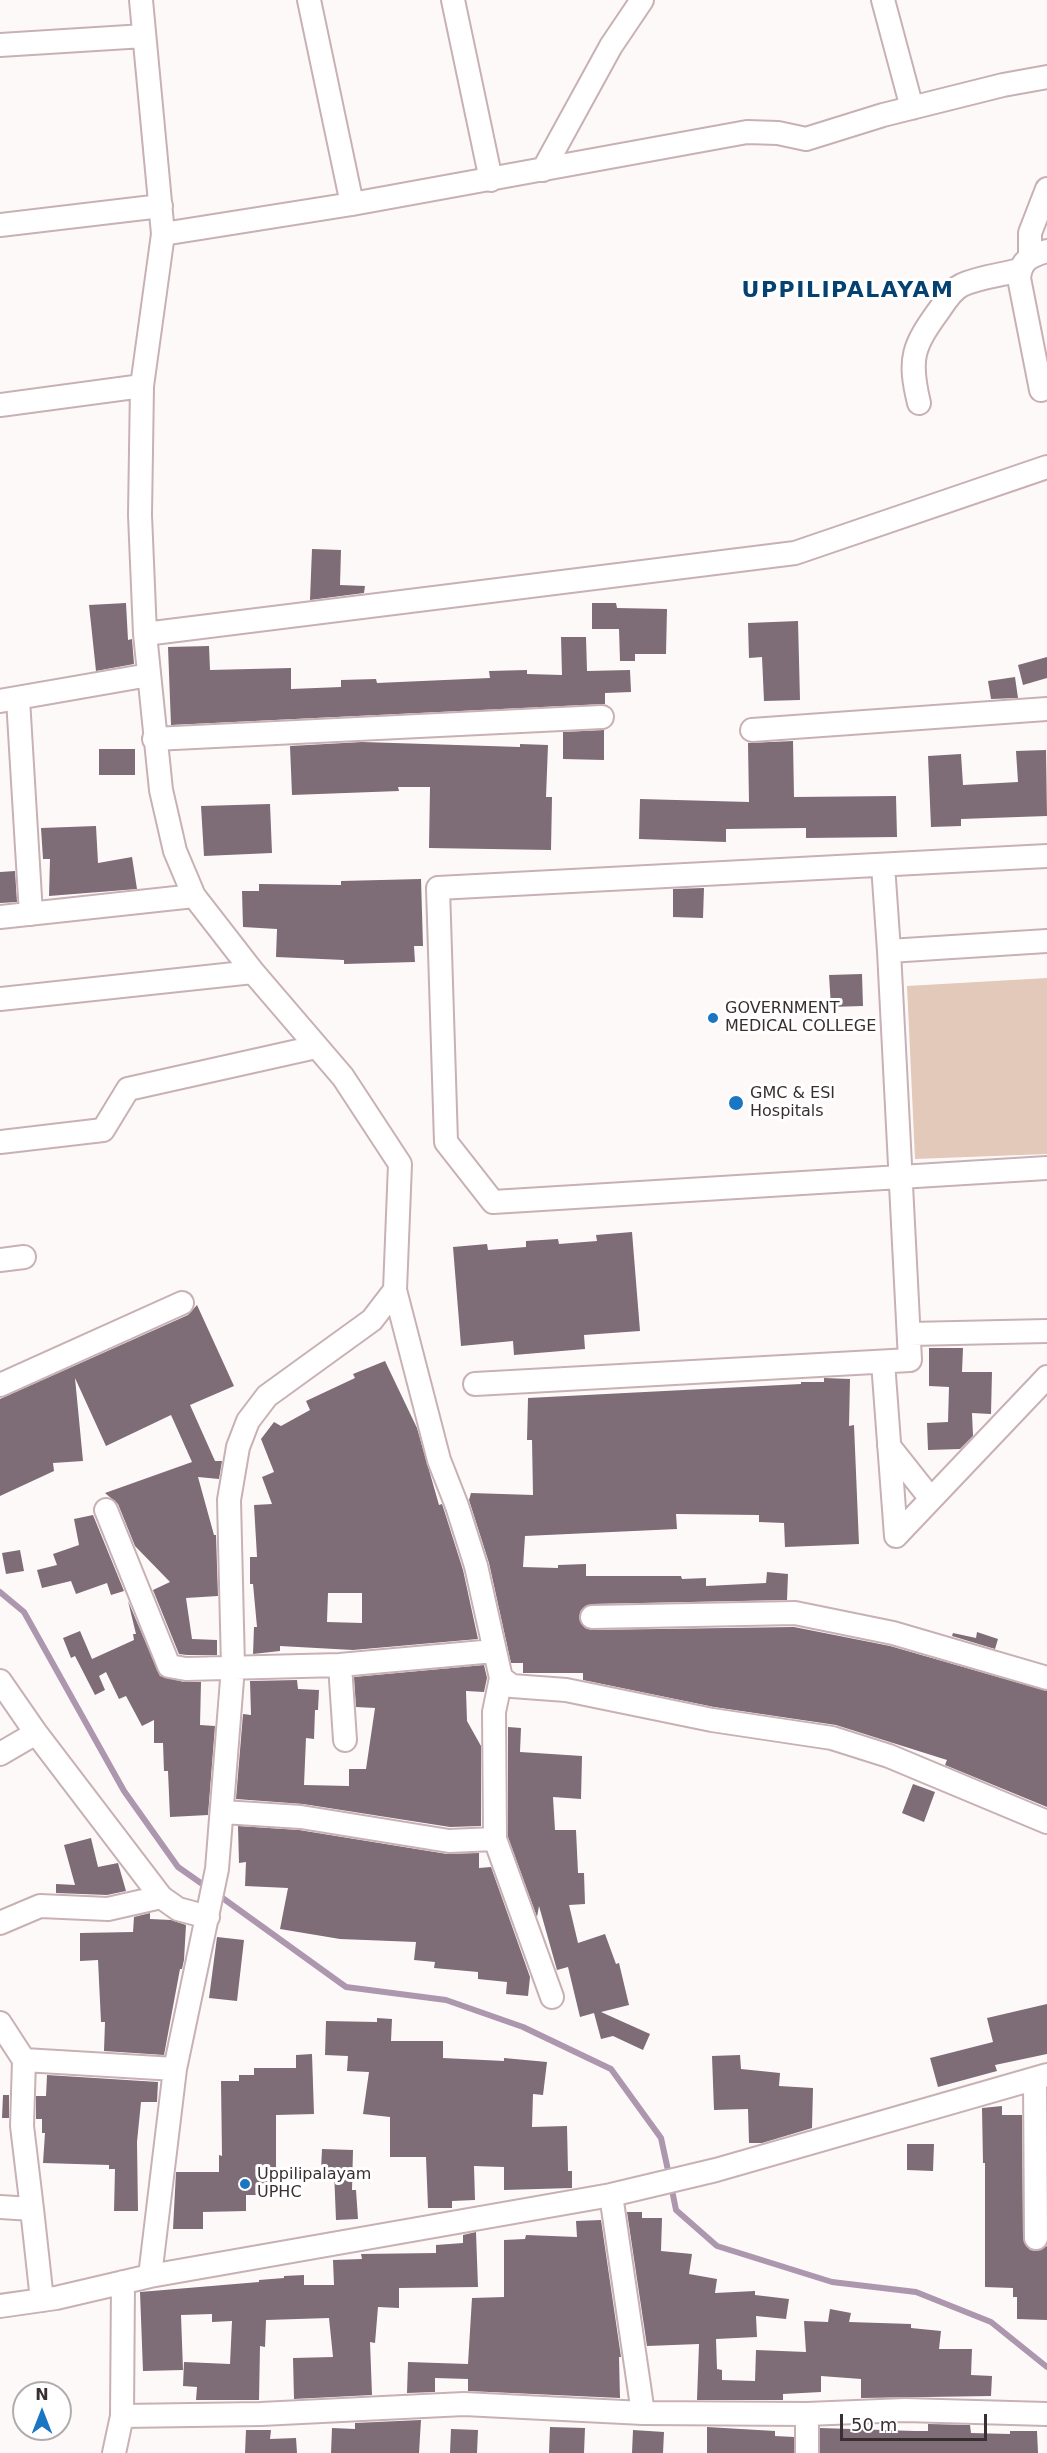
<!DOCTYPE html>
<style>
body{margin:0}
#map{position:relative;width:1047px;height:2453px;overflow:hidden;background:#fef9f9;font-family:"DejaVu Sans",sans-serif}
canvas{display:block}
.north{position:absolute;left:12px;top:2381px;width:60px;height:60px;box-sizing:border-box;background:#fff;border:2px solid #b0acad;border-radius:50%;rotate:0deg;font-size:16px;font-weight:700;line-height:24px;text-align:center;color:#392f31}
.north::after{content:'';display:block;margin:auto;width:21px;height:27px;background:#1a75c2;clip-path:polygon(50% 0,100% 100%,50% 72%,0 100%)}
.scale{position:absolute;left:840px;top:2414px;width:147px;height:27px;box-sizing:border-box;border:3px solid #392f31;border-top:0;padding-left:8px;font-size:18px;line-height:21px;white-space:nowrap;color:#392f31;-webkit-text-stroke:4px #fff;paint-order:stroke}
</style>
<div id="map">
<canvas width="1047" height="2453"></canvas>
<div class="north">N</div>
<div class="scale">50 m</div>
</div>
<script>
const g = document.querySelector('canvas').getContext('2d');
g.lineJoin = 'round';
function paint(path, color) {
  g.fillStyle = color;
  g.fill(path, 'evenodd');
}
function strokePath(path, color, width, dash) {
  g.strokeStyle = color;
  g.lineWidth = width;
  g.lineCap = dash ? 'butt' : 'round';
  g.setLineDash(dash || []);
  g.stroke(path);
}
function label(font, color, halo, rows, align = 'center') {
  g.font = font + ' "DejaVu Sans",sans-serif';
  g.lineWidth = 6;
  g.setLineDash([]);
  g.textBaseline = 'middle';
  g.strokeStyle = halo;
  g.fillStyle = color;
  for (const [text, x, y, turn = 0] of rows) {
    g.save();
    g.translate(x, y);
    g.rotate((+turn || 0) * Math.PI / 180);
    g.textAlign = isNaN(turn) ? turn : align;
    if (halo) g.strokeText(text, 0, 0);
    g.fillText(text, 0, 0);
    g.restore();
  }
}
paint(new Path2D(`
 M1047,978v176l-132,5 -8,-173z`), '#e2c9b9');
strokePath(new Path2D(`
 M0,1592l24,20 100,179 54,76 30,21
 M217,1894l129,93 100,13 77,27 88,42 50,69 8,37
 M671,2185l5,25 41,36 115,36 84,10 75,30 56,45`), '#ad97ae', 6);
paint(new Path2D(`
 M312,549l29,1 -1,35 25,1 -1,7 -54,7z
 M126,603l2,37 4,-1 2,25 -38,7 -7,-66z
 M592,603h24l1,5 50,1 -1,45h-31v7h-15l-1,-32h-27z
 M798,621l2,79 -36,1 -2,-44 -13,1 -1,-35z
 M561,637h25l1,34 43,-1 1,22 -26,1v11l-434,21 -3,-78 41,-1 1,24 81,-2v21l50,-2v-7l35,-1 1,4 113,-5 -1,-7 38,-1v4l35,1z
 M1047,657v21l-24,7 -5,-20z
 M1015,677l3,21 -27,1 -3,-18z
 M604,730v30l-41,-1v-27z
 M793,741l1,56 102,-1 1,41 -91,1v-10l-80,1v13l-87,-3 1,-40 109,3 -1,-59z
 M362,742l158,5v-3l28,1 -2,52h6l-1,53 -122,-2 1,-61h-32l1,4 -107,4 -2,-49z
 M99,749h36v26h-36z
 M1046,750l1,66 -86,3v7l-30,1 -3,-71 33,-2 2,31 55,-3 -2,-31z
 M270,804l2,49 -68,3 -3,-50z
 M96,826l2,37 34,-6 5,32 -88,7 1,-37h-7l-2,-31z
 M15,871l2,31 -17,1v-31z
 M421,879l2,67h-9l1,16 -71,2v-4l-68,-3 1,-28 -34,-2 -1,-36h17v-7l82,1v-4z
 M704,888l-1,30 -30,-1v-28z
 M862,974l1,32 -32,1 -2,-32z
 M632,1232l8,99 -56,4 1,14 -71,6 -1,-14 -52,5 -8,-99 34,-3 1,6 38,-3v-6l32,-2 1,5 38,-3 -1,-6z
 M197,1305l37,81 -44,19 25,56h7l-3,18 -21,-2 16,58h2l2,61 -32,2 6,41 25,1v15h-30l-8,-1 -26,-64 17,-8 -35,-36 -17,-42 -13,-11 87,-31 -21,-47 -65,31 -31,-68 8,83 -30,2 1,8 -54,25v-97l188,-84z
 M929,1348h34l-1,24h30l-1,42 -19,-1 1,23 -13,13 -32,1 -1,-27 21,-1 1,-35 -20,-1z
 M385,1361l32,67 22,77 3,-1 2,6 19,60 15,69 -125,11 -73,-4v5l-27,3 1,-27h3l-4,-43h-3v-27h7l-3,-52 18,-1 -10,-27 12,-5 -13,-33 13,-17 7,4 29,-16 -4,-9 49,-23 -2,-4zM328,1593h34v30l-35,-1z
 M824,1378l26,1 -1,47 5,-1 5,119 -74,3 -1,-24 -25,-1v-7l-83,-1 1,15 -152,7 -2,31 35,1v-3l28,-1v12h95l1,3 24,-1v8l60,-3 1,-11 21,2 -1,26 -195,4 -11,6 -2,8 6,10 7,2 202,-3 96,19 157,45v116l-102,-42 2,-5 -111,-35 -122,-18 -131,-27v-7h-60v-10h-12l-22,-100 -20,-63 2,-7 62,2 -1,-55h-5l1,-42 273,-14v-2h23z
 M93,1515l31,76 -13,4 -4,-12 -31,11 -5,-13 -29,7 -5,-18 20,-5 -4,-11 26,-9 -5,-26z
 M20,1550l4,21 -18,3 -4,-21z
 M128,1601l32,75 24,6h17l-1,43 15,1 -7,89 -38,2 -2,-46h-4l-1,-28h-9v-23l-12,6 -16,-30 -7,3 -13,-27 -7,4 6,14 -10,5 -20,-39 -4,2 -8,-20 17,-7 12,28 42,-19 -1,-6h3z
 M977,1632l21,7 -3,10 -43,-13 1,-3 23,5z
 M484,1665l3,13 -3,14 -18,-1 1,30 14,25v80l-31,1 -147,-23 -67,-5 7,-85 8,1 -1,-34 47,-1 1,9 21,1 -1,20h-3l-1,29 -8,-1 -2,47 45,1v-17h17l9,-61 -19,-1 -2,-30z
 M508,1727l13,1 -1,24 62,4 -1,43 -28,-2 2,33h21l2,43h6l1,31 -16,1 9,38 27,-9 11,30 3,-1 10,42 -28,7 49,22 -7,16 -30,-14 -12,3 -7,-26 -14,4 -12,-50 -11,3 -18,-64 -2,11 -29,-80z
 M913,1784l22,8 -11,30 -22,-9z
 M238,1826l61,4 148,24 32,-1v15l12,-1 39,110 -2,19 -22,-2 1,-12 -29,-3v-7l-44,-4 1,-6 -21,-2 2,-18 -76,-3 -60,-10 8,-41 -43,-2 1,-24 -7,1z
 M91,1838l7,29 20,-4 8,28 -19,4 -51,-2v-9l19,1 -11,-40z
 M150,1913v6l21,1 15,5 -2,35 -2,9h-2l-16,86 -60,-4 1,-29h-4l-3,-62 -18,1v-28l53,-1 1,-15z
 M217,1937l27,3 -7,61 -28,-3z
 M1047,2004v50l-52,11 2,6 -59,16 -8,-29 63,-16 -6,-24z
 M377,2018l15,1 -1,22h52v17l61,3v-3l43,4 -4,33 -10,-1 -1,33 35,-1 1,45h4v17l-68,2v-23l-30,-1 1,34 -23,1v7h-24l-2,-51h-36v-40l-27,-3 6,-42 -22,-1 1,-15 -23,-1 1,-34 51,1z
 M312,2054l2,60 -38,1v53h-6v27h-24v16l-43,1v17h-30l3,-57h43v-17l3,1 -1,-75h18v-6h15v-7h42v-13z
 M740,2055l1,14 39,4 -1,13 34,2 -1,40 -50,15h-13l-1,-34 -34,1 -2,-54z
 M47,2075l111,7 -1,20h-16l-4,40 1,69h-24l1,-42h-6v-4l-66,-2 2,-30h-3v-14h-6v-23h10z
 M3,2095h6v23h-7z
 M1002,2106v9h20l1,123 7,12 7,1 10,-5v74l-30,-1v-22h-4v-9l-28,-1v-124h-2l-1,-55z
 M907,2144h27l-1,27 -26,-1z
 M322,2149l31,1 -1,40h4l2,29 -22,1 -2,-49 -13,-1z
 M627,2212h15v6h20l-1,33 31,3 -3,20 28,5 -2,14 40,-2v4l34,4 -3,20 -30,-3 1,21 -41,2 1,30 5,1v10l33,1 1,-31 50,2 -2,-31 24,1 2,-13 21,4 -2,9 62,2v4l30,3 -2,18h33l-1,26 21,1 -1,20 -130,2v-19l-40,-3v16l-38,2v6h-86l2,-56 -52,2z
 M601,2220l20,137h-2l1,41 -152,-7v-12l-33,-1v14l-28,1 1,-31 60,2 4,-66 32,-1v-57l21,-1 1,-4 51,2 -1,-16z
 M476,2232l2,55 -79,1v20l-21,-1 -3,36 -5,-1 2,53 -78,4 -1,-41 40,-1 -4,-39 -63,2 -1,27 -5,-1 -1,54h-63l1,-13 -14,-1 1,-24 46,2 2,-43 -20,1v-8l-31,1 2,55 -40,1 -3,-79 119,-10v-2l25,-2v-2l20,-1v10h30l-1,-25 29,-1 -1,-5 75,-1v-8l27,-2v-8z
 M421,2420l-2,33h-88l1,-25 23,1v-6z
 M928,2424l42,1 1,8 39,1v-3h27l1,22h-218v-25l95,3h13z
 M550,2427l35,1 -1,25h-35z
 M707,2427l68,4v5l19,1v16h-87z
 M451,2429l27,1 -1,23h-27z
 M246,2430h25l-1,9 26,-1 1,15h-52z
 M633,2430l31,2 -1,21h-31z`), '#7e6c76');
const minor = new Path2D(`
 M141,0l22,234 -21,152 -2,129 5,119 16,156 14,61 19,45 59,76 90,105 57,87 -5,126 -23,30 -105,76 -19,25 -10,26 -9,53 4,167 -16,202 -42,200 -25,207
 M309,0l43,204
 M453,0l38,180
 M883,0l29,108
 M0,45l144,-9
 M543,170l68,-124 31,-46
 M0,225l161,-19
 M163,234l189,-30 395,-72 31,1 28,6 77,-24 120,-30 44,-8
 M1030,256v-23l17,-44
 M1041,390l-22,-112c2,-18 11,-22 28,-27
 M919,403c-11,-45 -6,-57 21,-94 6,-9 12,-19 22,-24 17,-8 39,-10 58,-15
 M0,405l142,-19
 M145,634l650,-81 252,-86
 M18,699l13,215
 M0,701l149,-26
 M752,730l295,-21
 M154,739l448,-22
 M1047,856l-609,32 8,254 47,60 554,-34
 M883,865l6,86
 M0,917l194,-21
 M0,999l253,-27
 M0,1142l103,-12 25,-41 188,-42
 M0,1260l24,-3
 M395,1290l44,170 18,46 19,60 25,112 11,8 54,4 146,30 120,18 57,18 158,66
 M910,1334l137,-3
 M883,1362l13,174
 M475,1384l435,-24 -21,-409 158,-10
 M0,1385l182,-82
 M889,1446l42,53
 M106,1510l63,156 17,3 154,-4 154,-14
 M896,1536l151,-159
 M592,1617l203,-4 98,20 154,45
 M340,1665l5,75
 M0,1681l36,52 125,164 17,12 30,8
 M0,1754l36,-21
 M223,1812l78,5 148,24 46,-2 57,158
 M495,1839l-1,-127 7,-34
 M0,1923l40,-17 68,3 53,-12
 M0,2023l24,37 151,9
 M24,2060l-2,66 10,83
 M1035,2079l1,159
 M611,2195l32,218
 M0,2207l32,2 10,91
 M0,2306l56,-8 94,-22 461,-81 105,-25 331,-95
 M807,2414v39
 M122,2416l139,-2 203,-10 179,9 164,1 98,-4 142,4
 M114,2453l8,-37 1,-134`);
strokePath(minor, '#c8b1b4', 26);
strokePath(minor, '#fff', 22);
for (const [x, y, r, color] of [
 [713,1018,6,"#1a75c2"],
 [736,1103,8,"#1a75c2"],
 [245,2184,6,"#1a75c2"]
]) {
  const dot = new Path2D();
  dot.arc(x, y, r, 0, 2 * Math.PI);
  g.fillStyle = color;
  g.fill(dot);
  strokePath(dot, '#fff', 2);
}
label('16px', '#392f31', '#fff', [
 ["GOVERNMENT",725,1009],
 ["MEDICAL COLLEGE",725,1027],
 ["GMC & ESI",750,1094],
 ["Hospitals",750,1112],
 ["Uppilipalayam",257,2175],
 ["UPHC",257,2193]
], 'left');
g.letterSpacing = '1.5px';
label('bold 22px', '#054171', '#fff', [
 ["UPPILIPALAYAM",848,291]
]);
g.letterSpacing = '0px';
</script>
